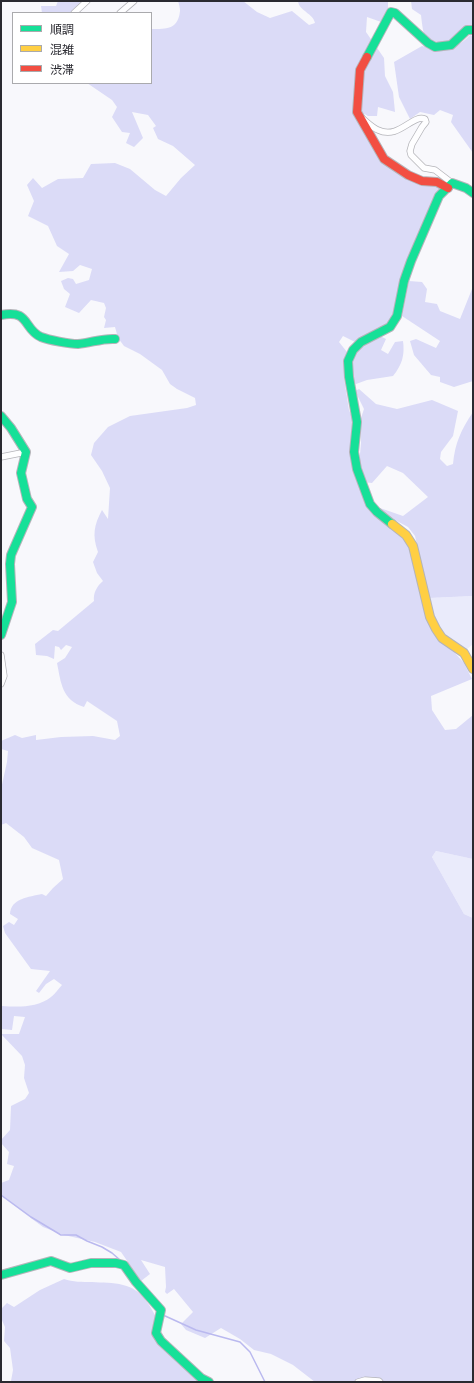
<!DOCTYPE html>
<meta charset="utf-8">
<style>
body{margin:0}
#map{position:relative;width:474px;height:1383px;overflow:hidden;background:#f8f8fc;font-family:Lora,"Noto Sans JP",serif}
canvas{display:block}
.frame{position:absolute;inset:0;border:2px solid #2a2a31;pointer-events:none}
.legend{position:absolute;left:12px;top:12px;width:140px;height:72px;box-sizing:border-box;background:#fff;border:1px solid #aaaaad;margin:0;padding:5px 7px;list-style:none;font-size:12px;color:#2a2a31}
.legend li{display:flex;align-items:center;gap:8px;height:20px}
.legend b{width:20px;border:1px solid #aaaaad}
</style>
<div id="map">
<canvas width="474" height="1383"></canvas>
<div class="frame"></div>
<ul class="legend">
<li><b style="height:5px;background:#16e098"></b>順調</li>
<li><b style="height:5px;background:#ffcf43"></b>混雑</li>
<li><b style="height:5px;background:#f24e42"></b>渋滞</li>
</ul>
</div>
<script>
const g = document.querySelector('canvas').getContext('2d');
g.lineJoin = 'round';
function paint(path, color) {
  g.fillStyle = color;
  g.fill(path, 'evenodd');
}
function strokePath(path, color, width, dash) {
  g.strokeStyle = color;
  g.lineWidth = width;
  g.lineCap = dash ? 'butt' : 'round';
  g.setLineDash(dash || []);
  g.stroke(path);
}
paint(new Path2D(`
 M473,596v48l-7,6 -25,-18 -7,-14 -5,-20z
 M436,851l37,8v59l-9,-4 -32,-57z`), '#eaebfb');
paint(new Path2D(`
 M58,1h23l-7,12h-32l-1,-7h15z
 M178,1h65l14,11 13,6 22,-7 17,14 6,-2c-2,-10 -16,-12 -17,-22h90v13l-4,9 -17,-6 -1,15 18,26 1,18 8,16 2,20 -17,-5 -1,9h-9l-12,-7 17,34 7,19 41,24 13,-2 7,4 -25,51 -15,38 -5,37 -8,13 -33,15 -12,-6 -4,6 8,10 -3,26 5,32 5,12 -2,19 16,64 36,31 6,11 18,70 20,28 16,18 8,16 -41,17 1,14 13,20 11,-1 17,-14v144l-37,-8 -4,6 32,57 9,4v464h-158l-22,-17 -22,-11 -17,-4 -14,-11 -19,-11 -16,10 -19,-8 -5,-6 12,-12 -19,-23 -7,5 -2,-2 1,-5 -1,-20 -24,-7 9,14 -9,7 -20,-29 -26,-10 -31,-7 -21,-8 -42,-31v-13l8,-3 5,-14 -7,-2 2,-12 -8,-9v-3l9,-10 1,-24 14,-7 4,-6 -5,-15 1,-13 -3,-9 -21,-22h18l6,-17 -11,-1 -2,14 -11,-1v-21l1,-2c16,1 35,2 49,-9 4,-3 7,-8 11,-12l-8,-6 -8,5 -7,9 -3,-2 14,-20 -19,-2 -26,-36 -2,-7 6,-4 5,3 4,-6 -8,-5c1,-16 19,-17 32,-20l4,2 7,-8 10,-9 -4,-19 -27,-12 -8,-11 -18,-14 -5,2v-36l6,-27 1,-11 -7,-2v-8l14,-6 7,3 14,-3v5l25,-3 32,-1 22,4 5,-4 -3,-15 -30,-20 -3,6c-22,-7 -23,-24 -27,-44l8,-5 7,-11 -6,-2 -5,5 -2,-3 -4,-1 -1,13 -7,-3 -11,-1 -1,-11 18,-14 5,1 36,-30c-1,-8 3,-15 9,-20l-6,-8 -4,-11 5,-10c-6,-17 -4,-27 4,-42l6,9 2,-31 -8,-17 -11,-16 3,-12 14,-16 22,-11 57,-8 9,-3 -1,-7 -18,-9 -7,-5 -8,-14 -22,-16 -16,-8 -6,-8 -3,-11 -11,1 2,-8 -2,-3 2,-9 -2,-5 -13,-3 -12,13 -14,-6 5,-13 -6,-5 -3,-8 7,-3 5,1 3,5 13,-4 3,-11 -12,-4 -7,6 -14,1 10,-18 -12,-8 -9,-20 -20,-10 6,-15 -7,-16 6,-7 9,10 16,-9 25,-1 8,-14 24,-1 15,6 25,21 11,6 15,-18 14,-13 -22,-19 -15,-7 -5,-11 3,-2 -8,-11 -16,-3 11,26 -9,9 -8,-4 4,-10 -8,-1 -10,-15 5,-10 -5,-7 -25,-17h64v-54c15,0 27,1 29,-18 0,-3 -1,-7 -2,-10z
 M411,1h62v26l-26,17c-24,-5 -23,-4 -26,-29l-9,-6z
 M470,35l3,1v117l-22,-31 2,-7 -13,-5 -6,5 -14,-3 -10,7 -11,-22 -5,-35 28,-16c20,6 34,4 48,-11z
 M473,271v110l-19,6 -14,-5v-5l-9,-2 -17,-20 -4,-14 6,-2 20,9 4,-7 -38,-25 7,-35 13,1 5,7 -2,13 12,2 3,7 20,8 12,-30v-16z
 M380,336l6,3 -5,11 7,4 7,-12 8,-1c2,14 -1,24 -10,35l-26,4 -11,4 -5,-4 1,-22 8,-10z
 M359,389l17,15 21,5 35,-9 26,11 -5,25 -12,16 -1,7 7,7 6,-2c2,-21 8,-34 20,-52v184l-44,2 -14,-62 -7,-9 -30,-16 2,-3 23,8 25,-19 -25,-24 -16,-7 -15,17 -10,-1 -3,-17 2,-22 -1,-22 4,-12 -9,-18z
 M64,1279c9,3 18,3 28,3 10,1 21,0 31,3 20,4 29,24 37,40l-4,15 38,31 22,11h-211l6,-1 2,-11 -3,-22 -6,-7 1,-14 -4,-9v-9l6,-6 7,4 26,-17z`), '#dbdbf7');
strokePath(new Path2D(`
 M1,1195l30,22 30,18h15l11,6 15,6 10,6 8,7
 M163,1315l33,15 44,12 10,10 15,30`), '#bab9ef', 1.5);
const street = new Path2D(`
 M74,13l13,-12
 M120,13l14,-12
 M363,119c5,4 10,9 15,11 21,10 34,-16 47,-11l1,3 -4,5 -10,17 -2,7 1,4 13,13 11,2 17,13
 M1,457l25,-5
 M1,655l3,21 -3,8
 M358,1382l7,-2 14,1 1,1`);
const fast = new Path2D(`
 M367,57l24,-45 4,1 33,30 7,4 16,-2 16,-15h6
 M1,315c29,-6 22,14 40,22 8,3 28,7 37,7 13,-1 24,-6 37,-5
 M1,416l10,12 15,24 -5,21 6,26 5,8 -21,48 -1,9 2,38 -11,33
 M392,524l-15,-12 -7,-8 -13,-35 -3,-17 3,-30 -8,-45 -1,-16 5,-11 8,-8 29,-15 7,-11 7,-35 7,-20 28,-65 13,-13 14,5 7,5
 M1,1275l50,-14 19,7 21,-5h25l8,2 12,17 25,28 -5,23 5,8 40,37 8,4`);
const slow = new Path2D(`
 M392,524l14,11 7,11 17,71 6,12 6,9 22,15 9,16`);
const jam = new Path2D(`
 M367,57l-7,13 -3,42 27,47 24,16 14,6 15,1 11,6`);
strokePath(street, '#b4b4b9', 7);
strokePath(fast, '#b4b4b9', 10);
strokePath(slow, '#b4b4b9', 10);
strokePath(jam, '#b4b4b9', 10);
strokePath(street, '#fefeff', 5.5);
strokePath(fast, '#16e098', 8);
strokePath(slow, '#ffcf43', 8);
strokePath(jam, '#f24e42', 8);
</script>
